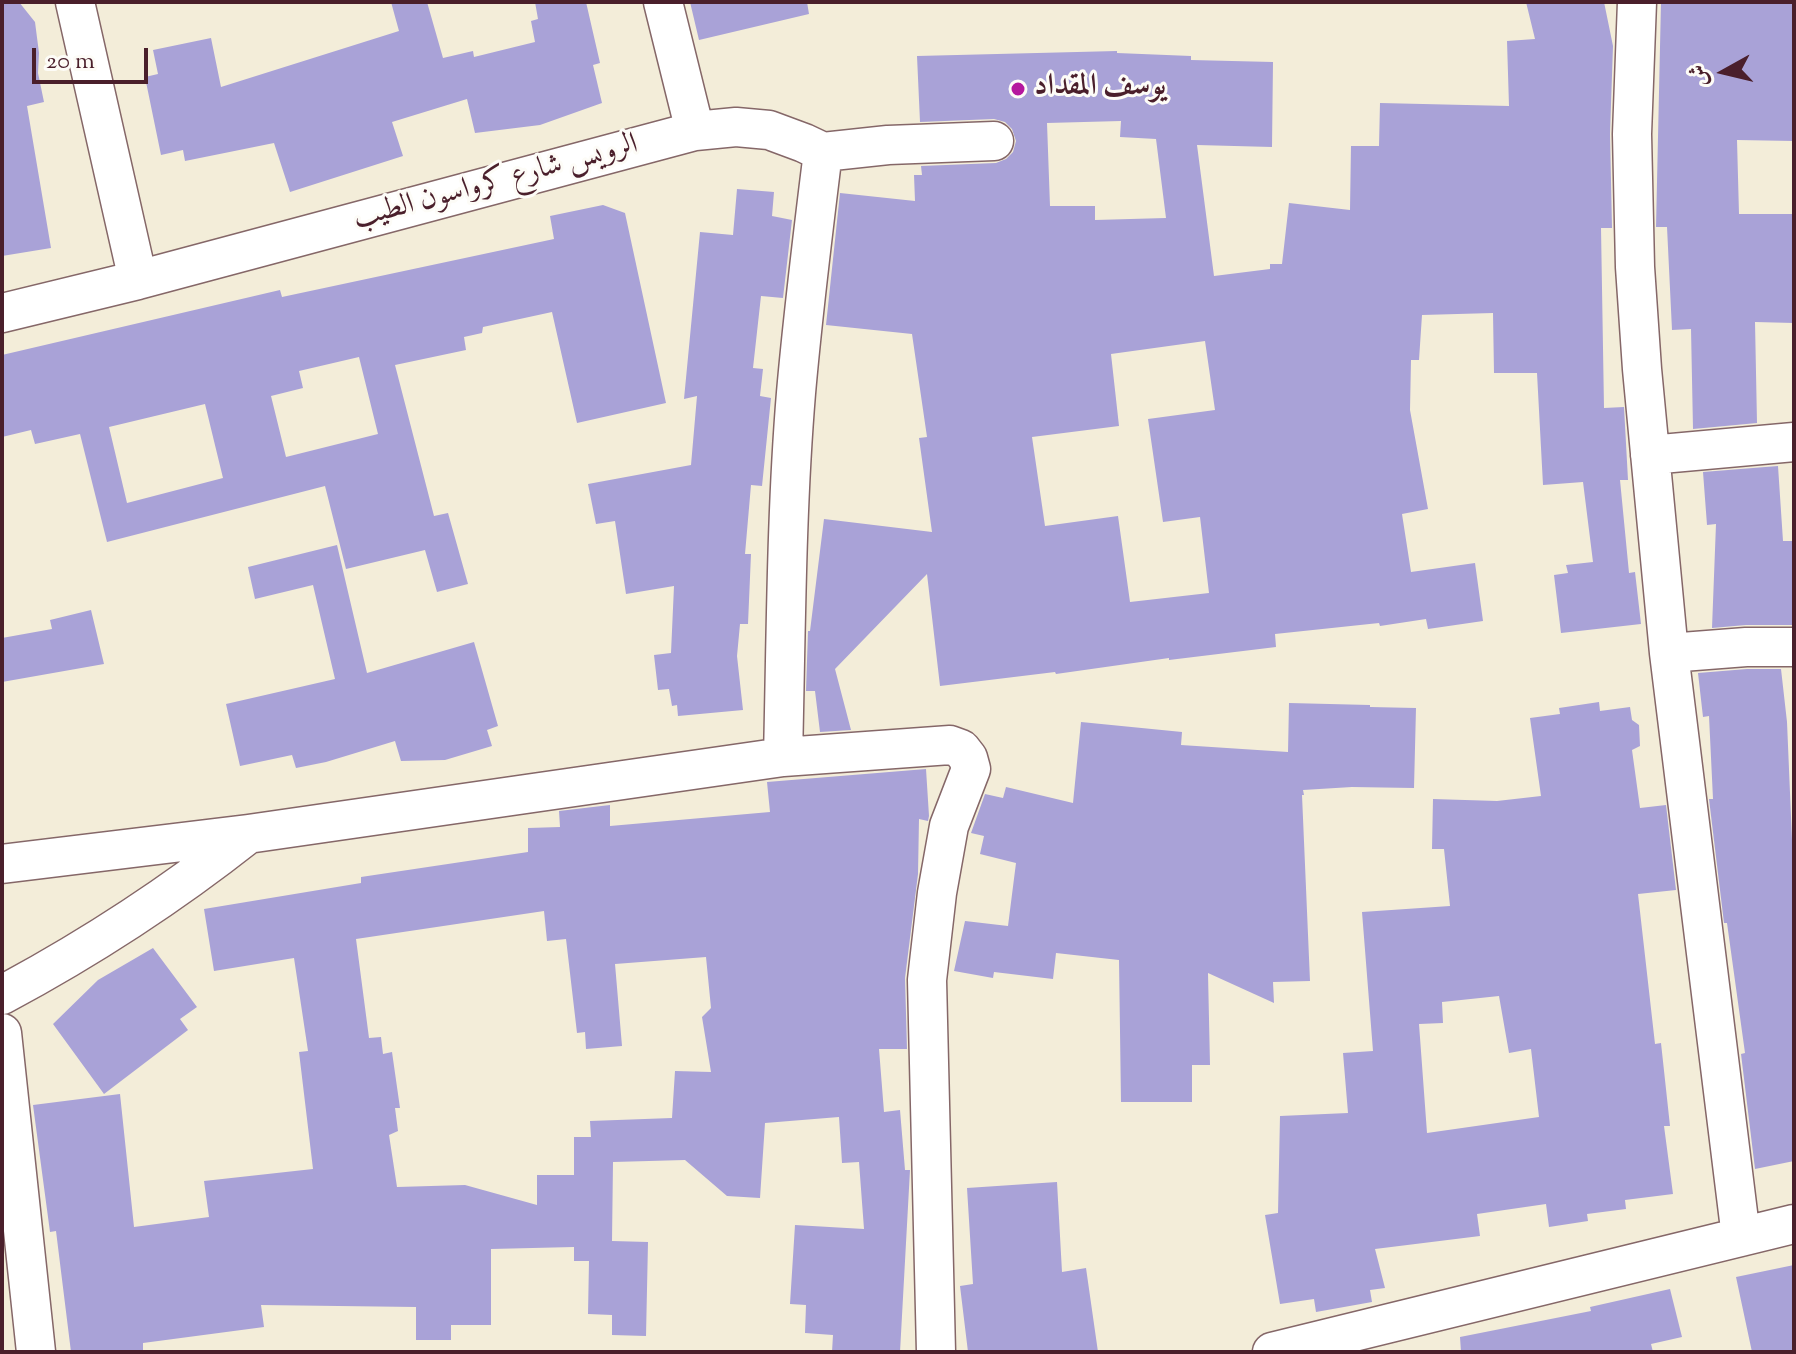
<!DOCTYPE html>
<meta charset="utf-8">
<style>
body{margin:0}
#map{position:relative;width:1796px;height:1354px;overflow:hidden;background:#f3edd9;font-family:"Sorts Mill Goudy",Amiri,serif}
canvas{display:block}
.frame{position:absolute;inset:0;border:4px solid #4a1f2b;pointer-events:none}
.north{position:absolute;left:1684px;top:32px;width:80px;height:80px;-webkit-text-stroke:6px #fdfcf7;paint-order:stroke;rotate:262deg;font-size:22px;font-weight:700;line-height:32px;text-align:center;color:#4a1f2b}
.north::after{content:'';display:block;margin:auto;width:28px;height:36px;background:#4a1f2b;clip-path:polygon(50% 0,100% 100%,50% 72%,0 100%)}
.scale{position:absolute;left:32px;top:48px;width:116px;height:36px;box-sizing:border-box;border:4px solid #4a1f2b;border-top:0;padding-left:10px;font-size:24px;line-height:28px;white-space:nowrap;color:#4a1f2b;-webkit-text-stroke:6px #fdfcf7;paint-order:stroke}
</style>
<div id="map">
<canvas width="1796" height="1354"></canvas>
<div class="frame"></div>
<div class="north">ش</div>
<div class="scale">20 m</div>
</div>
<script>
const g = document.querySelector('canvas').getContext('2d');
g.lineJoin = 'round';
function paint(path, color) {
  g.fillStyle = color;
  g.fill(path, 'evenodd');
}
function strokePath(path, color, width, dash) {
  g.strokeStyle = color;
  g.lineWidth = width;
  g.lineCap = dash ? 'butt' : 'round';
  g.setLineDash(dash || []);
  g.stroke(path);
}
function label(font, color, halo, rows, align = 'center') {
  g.font = font + ' "Sorts Mill Goudy",Amiri,serif';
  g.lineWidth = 6;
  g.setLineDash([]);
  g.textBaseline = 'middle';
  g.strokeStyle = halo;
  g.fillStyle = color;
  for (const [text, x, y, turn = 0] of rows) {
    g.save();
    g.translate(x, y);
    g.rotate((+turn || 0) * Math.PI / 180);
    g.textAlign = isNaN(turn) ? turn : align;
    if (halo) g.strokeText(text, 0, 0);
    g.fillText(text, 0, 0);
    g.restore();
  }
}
paint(new Path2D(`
 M2,2h17l16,20 4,31 -1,20 6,29 -17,4 24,142 -49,8z
 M391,2h36l16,56 30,-7 1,6 61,-15 -4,-21 7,-2 -3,-17h51l14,61 -7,2 9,38 -62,22 -65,8 -8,-34 -75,23 11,34 -113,36 -16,-49 -89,18 -2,-11 -22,5 -16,-78 13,-3 -5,-24 58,-12 10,49 178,-56z
 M690,2h117l2,12 -110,26z
 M1526,2h78l9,44 -3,88 2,94h-11l3,180 20,-1 4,73h-8l9,93 6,-1 6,52 -80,9 -7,-58 14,-2 -2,-8 27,-3 -10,-80 -40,3 -6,-112h-43l-1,-60 -71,2 -3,45h-8l-1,50 18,99 -26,5 9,58 64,-9 8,58 -55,8 -2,-10 -46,7 -1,-3 -104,11 1,13 -107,13v-2l-113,16 -1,-2 -115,14 -13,-112 -92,95 16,61 -31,2 -5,-41h-9l2,-60h2l14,-112 108,13 -13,-94 8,-1 -15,-103 -86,-9 14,-132 75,8 -1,-26h8l-1,-9 75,-3 10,-4 7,-7 3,-11 -4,-12 -7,-7 -11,-3 -74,3 -3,-66 200,-5v2l74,3v4l82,2 -1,85 -75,-2 17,131 56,-7v-5h12l7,-61 61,7 1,-64h28l1,-43 129,3 -2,-65 28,-2zM1121,121l-1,16 36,2 10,79 -71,2v-14h-45l-3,-83zM1205,341l10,69 -67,9 15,103 37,-5 9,76 -79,9 -12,-86 -73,10 -13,-89 87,-11 -8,-72z
 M1661,2h133v139l-57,-1 2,74h55v109l-39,-1 2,101 -64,6 -2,-100 -19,1 -5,-103h-11z
 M737,189l37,3 -2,24 20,4 -9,78 -22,-2 -8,72 10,1 -3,27 11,2 -9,88 -11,-1 -6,69h6l-3,70h-8l-3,32 6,54 -65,6 -1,-11 -5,1 -3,-17 -11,1 -4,-35 17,-2 3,-67 -48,8 -11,-73 -19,3 -8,-40 103,-19 6,-69 -13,3 16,-167 33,3z
 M603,205l22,8 41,190 -89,20 -25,-111 -69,15 -1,6 -18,4 2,13 -71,15 39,151 14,-3 20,71 -31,8 -12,-42 -79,19 -21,-83 -218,56 -27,-108 -45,10 -4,-14 -29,7v-82l278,-65 2,7 272,-58 -4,-23zM359,357l19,77 -92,23 -15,-61 32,-8 -4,-17zM205,404l18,74 -96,25 -18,-76z
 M1778,466l5,75h11v84h-48l-34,3 4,-104 -9,1 -4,-53z
 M337,545l30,128 107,-31 24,84 -11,4 5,16 -47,14 -44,1 -6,-20 -69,21 -30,6 -4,-13 -52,11 -14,-62 109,-25 -22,-94 -58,14 -7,-32z
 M91,610l13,54 -102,18v-44l50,-9 -2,-9z
 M1747,669h34l6,53 5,118h2v321l-39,8 -14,-115 4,-1 -18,-130h-3l-15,-124h4l-4,-83 -6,1 -5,-44z
 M1599,702l1,9 30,-4 2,13 7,5 1,21 -8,4 8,58 26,-3 10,85 -38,4 17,150 6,-1 9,83h-6l9,68 -48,6 1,9 -39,5 1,7 -39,6 -3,-23 -69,10 3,22 -105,13 10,39 -15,2 2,12 -56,10 -2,-13 -34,5 -15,-89 13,-2 2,-97 68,-3 -5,-60 30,-2 -11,-139 88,-6 -6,-57h-12l1,-50 64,2 44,-5 -11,-78 30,-4 -1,-6zM1499,996l10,57 22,-4 8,68 -112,16 -8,-109 24,-1 -1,-21z
 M1289,703l81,2v2l46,1 -2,80 -62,-1 -49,3 1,5h-2l8,186 -37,1 1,21 -66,-30 2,92h-18v37h-71l-2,-142 -63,-7 -3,26 -59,-7 -1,6 -39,-7 11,-50 43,5 8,-63 -36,-9 4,-18 -13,-3 14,-39 18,4 3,-11 67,16 8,-81 101,10 -1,13 107,7z
 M926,769l3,47 -1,5 -9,-2 -1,55 -13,104 2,71h-28l5,63 16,-2 5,60h5l-10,182h-68l1,-17 -28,-2 1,-28 -16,-1 5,-79 69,4 -5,-67 -17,1 -3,-46 -74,6 -5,75 -33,-2 -42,-36 -72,2 -1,79 36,1 -2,94 -34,-1v-20l-24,-1 1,-53h-15v-14l-83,2v76h-40v15h-35v-33l-155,-2 3,22 -121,16v9h-72l-15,-121 -6,1 -17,-127 87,-11 14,133 75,-10 -5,-36 109,-12 -14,-117 9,-1 -14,-93 -80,13 -10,-62 157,-26v-6l167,-25v-24l32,-1 -1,-16 51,-6v21l160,-14 -3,-30zM544,911l3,30 19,-2 11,94 8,-1 1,17 36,-3 -7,-82 91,-7 5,51 -9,9 9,55 -36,-1 -3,47 -82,3 1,16h-17v38h-37v30l-72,-20 -68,2 -8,-52 9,-4 -3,-23h5l-8,-56 -9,2 -2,-17 -12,1 -13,-99z
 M153,948l44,59 -17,12 8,11 -84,64 -51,-70 45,-44z
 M1057,1182l5,90 24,-4 12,84h-130l-8,-66 13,-2 -6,-96z
 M1794,1265v87h-42l-16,-75z
 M1670,1289l12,48 -31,7 2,8h-192l-1,-15 131,-26 -1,-4z`), '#a9a2d7');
const minor = new Path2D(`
 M75,2l63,278
 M663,2l32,129
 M1637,2l-5,132 3,133 7,102 27,284 72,584
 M2,313l136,-33 557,-149 41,-4 33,3 35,13 19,9 65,-7 106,-4
 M1650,455l144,-13
 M1669,653l77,-6h48
 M783,757c3,-121 3,-243 13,-364 7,-80 17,-161 27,-241
 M2,864l246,-30 535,-77 167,-12 11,4 7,9 3,11 -22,57 -12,67 -10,87 9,372
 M2,995c86,-46 169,-100 245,-160
 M2,1033l34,319
 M1272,1352l522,-128`);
strokePath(minor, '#856768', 41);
strokePath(minor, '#fff', 38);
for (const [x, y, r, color] of [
 [1018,89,8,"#b5179e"]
]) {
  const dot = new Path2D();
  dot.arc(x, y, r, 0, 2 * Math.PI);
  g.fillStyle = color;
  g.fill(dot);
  strokePath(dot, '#fdfcf7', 3);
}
label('bold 30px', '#4a1f2b', '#fdfcf7', [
 ["يوسف المقداد",1034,89]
], 'left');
label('30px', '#4a1f2b', '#fdfcf7', [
 ["الرويس شارع كرواسون الطيب",496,184,-15]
]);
</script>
